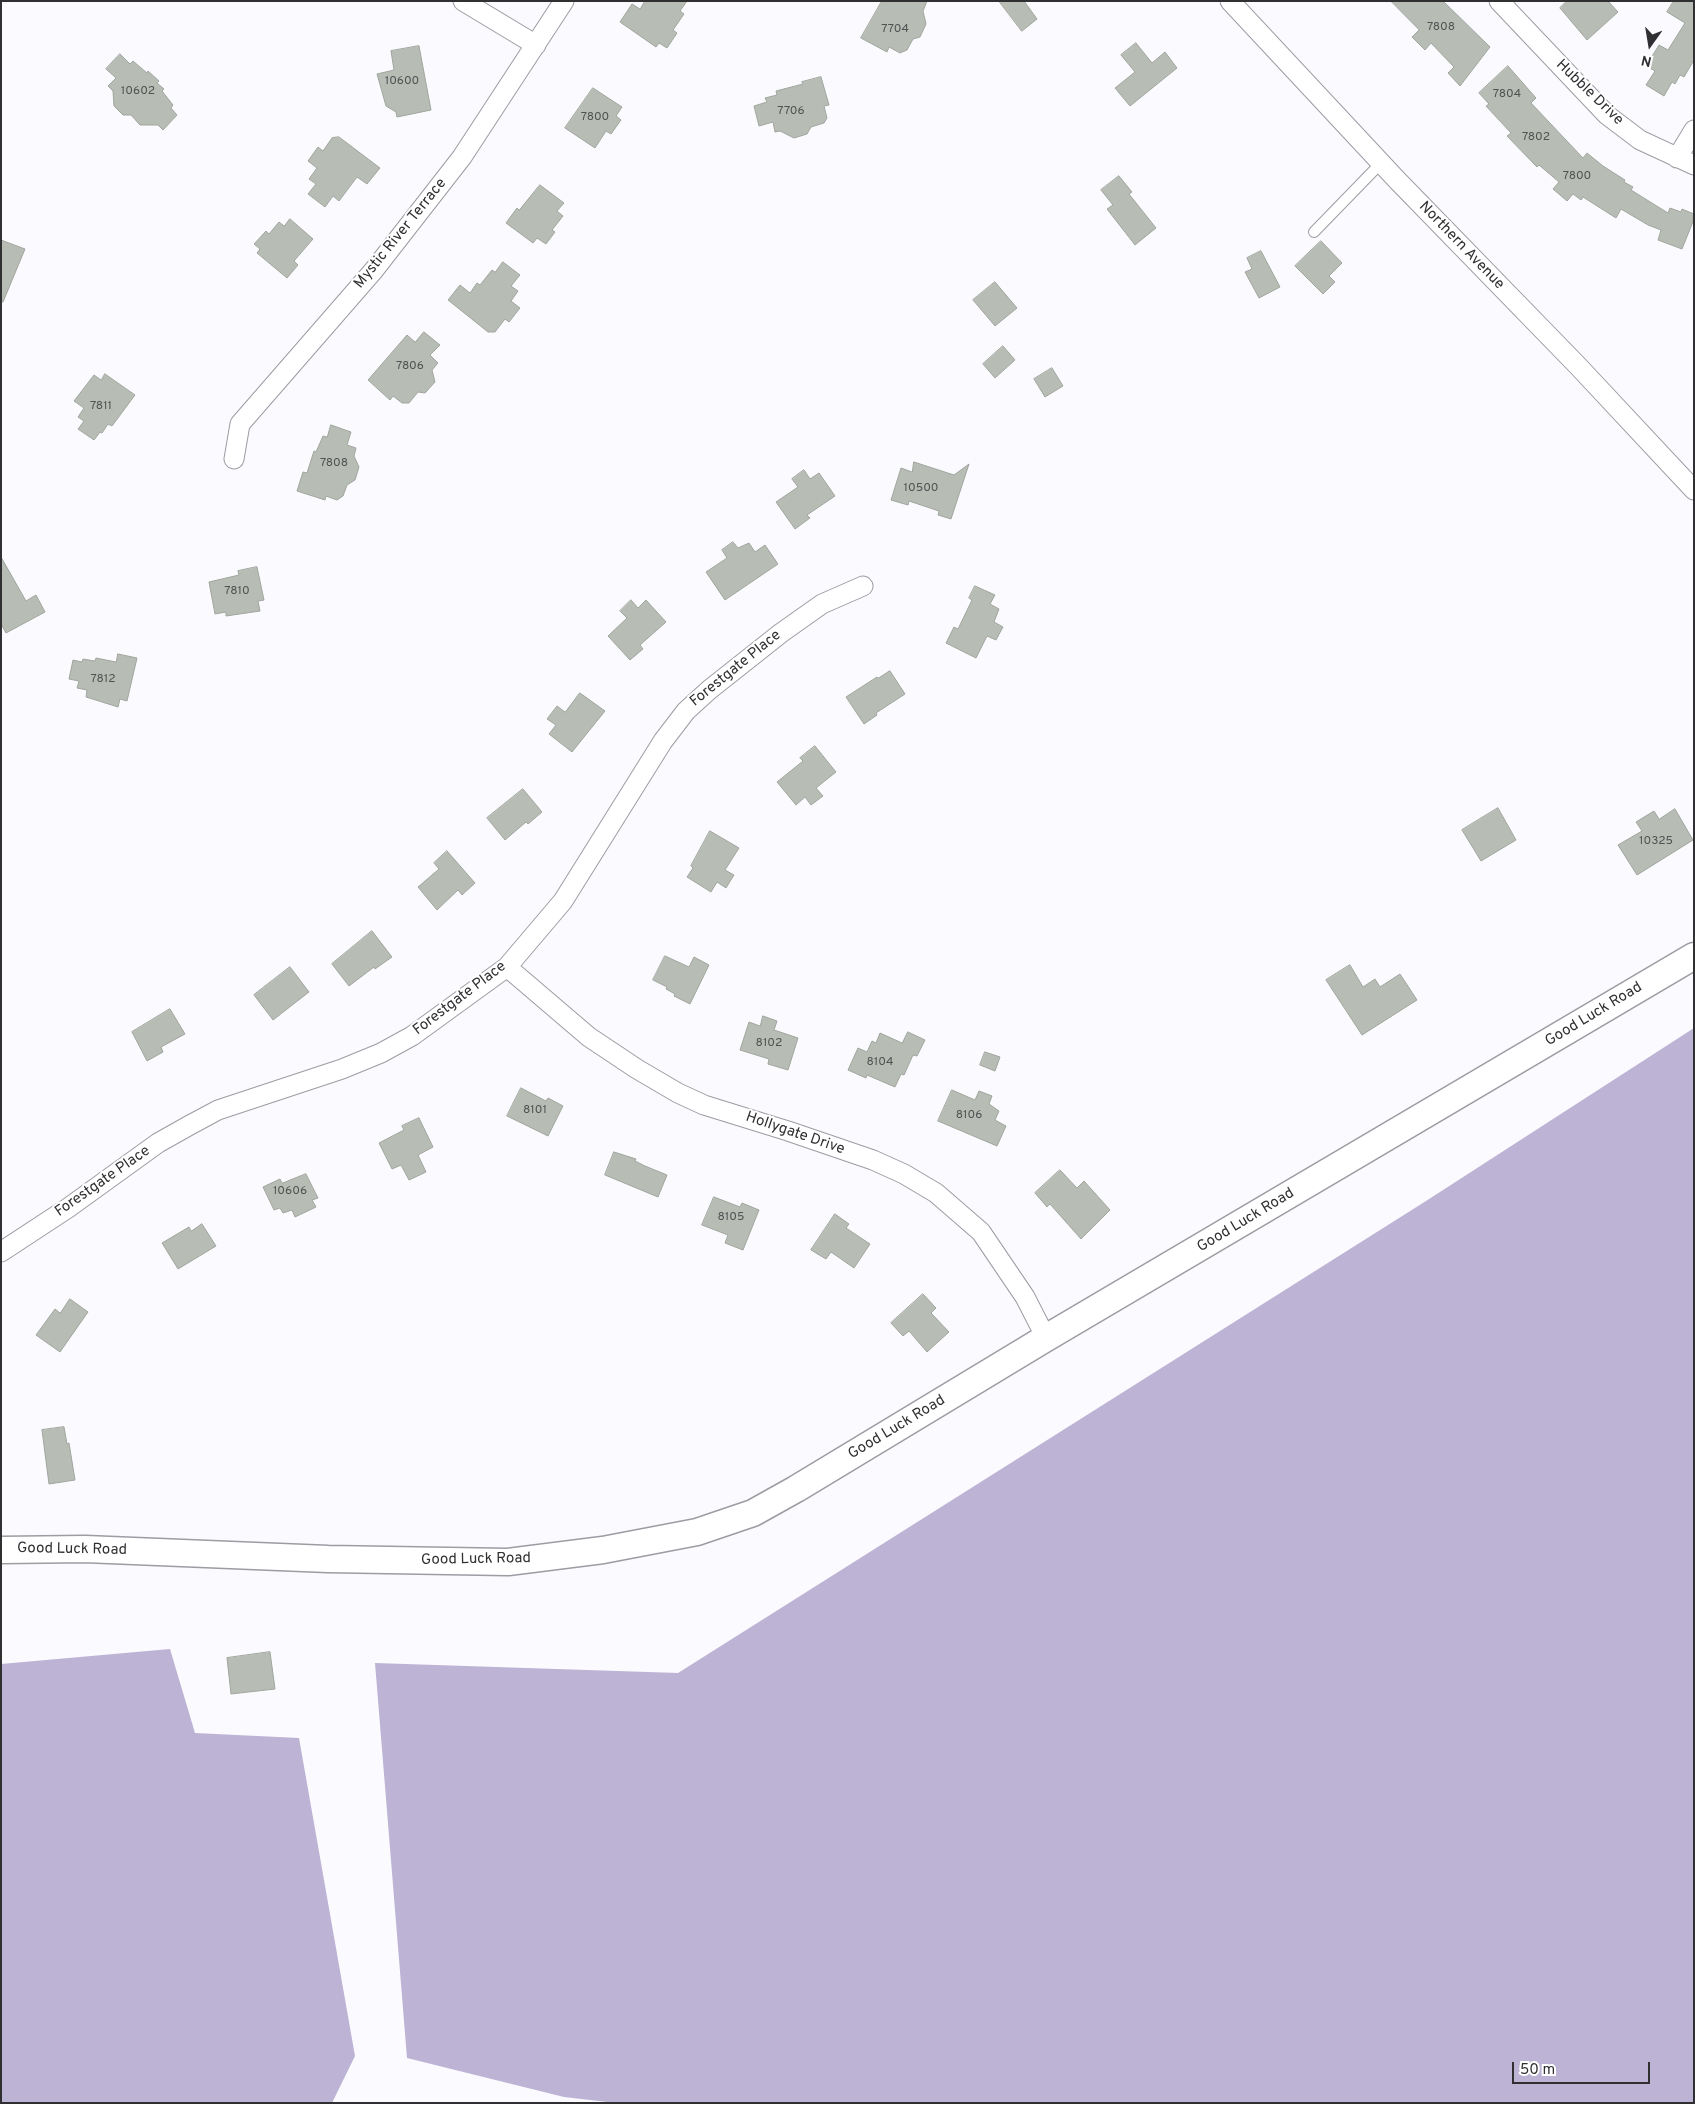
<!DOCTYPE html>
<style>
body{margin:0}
#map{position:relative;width:1695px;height:2104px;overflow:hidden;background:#fbfafe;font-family:Overpass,sans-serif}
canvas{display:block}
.frame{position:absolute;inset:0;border:2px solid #302f32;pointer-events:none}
.north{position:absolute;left:1625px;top:20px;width:50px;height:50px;-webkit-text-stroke:4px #fff;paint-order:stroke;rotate:193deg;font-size:14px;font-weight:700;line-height:20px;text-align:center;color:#302f32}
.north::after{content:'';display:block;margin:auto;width:18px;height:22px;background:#302f32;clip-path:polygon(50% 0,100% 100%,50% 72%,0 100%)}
.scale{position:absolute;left:1512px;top:2062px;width:138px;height:22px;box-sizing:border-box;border:2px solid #302f32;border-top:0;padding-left:6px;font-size:15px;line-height:18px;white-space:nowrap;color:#302f32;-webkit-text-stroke:4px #fff;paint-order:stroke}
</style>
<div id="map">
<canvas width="1695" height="2104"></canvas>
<div class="frame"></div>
<div class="north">N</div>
<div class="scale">50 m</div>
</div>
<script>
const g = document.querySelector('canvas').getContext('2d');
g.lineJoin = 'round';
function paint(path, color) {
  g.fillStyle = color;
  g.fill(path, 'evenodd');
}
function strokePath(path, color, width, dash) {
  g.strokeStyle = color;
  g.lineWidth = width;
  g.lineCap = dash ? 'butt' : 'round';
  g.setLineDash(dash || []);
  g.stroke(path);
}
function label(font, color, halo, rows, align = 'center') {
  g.font = font + ' Overpass,sans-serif';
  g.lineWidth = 4;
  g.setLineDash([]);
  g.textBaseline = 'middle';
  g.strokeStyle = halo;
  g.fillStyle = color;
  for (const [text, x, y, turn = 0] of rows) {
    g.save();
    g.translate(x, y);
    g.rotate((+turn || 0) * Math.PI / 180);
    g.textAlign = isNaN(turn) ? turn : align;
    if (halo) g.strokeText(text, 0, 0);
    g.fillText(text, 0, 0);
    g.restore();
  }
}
paint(new Path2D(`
 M1694,1028v1075h-1078l-52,-6 -157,-39 -32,-395 303,10 748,-472z
 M170,1649l25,84 104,5 56,318 -23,47h-331v-439z`), '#bdb3d4');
const building = new Path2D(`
 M645,1h42l-7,10 4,3 -11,16 4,3 -10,15 -8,-5 -3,4 -36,-25 12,-18 8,5z
 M882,1h45l-4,10 3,13 -6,13 -7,2 -6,11 -7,3 -11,-6 -2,5 -26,-14z
 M999,1h25l13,18 -15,12z
 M1391,1h52l47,46 -30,39 -12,-13 6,-6 -23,-24 -6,7 -13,-13 7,-7z
 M1567,1h41l10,11 -31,28 -27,-32z
 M1674,1h20v59l-10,17 -4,-2 -5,9 -3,-2 -8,14 -18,-11 9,-14 -9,-5 13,-21 9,5 17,-27 -18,-11z
 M1136,43l16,20 13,-11 12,16 -47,38 -15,-18 20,-16 -14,-17z
 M419,46l12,64 -34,7 -1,-5 -10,-6 -9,-32 17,-4 -3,-19z
 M120,54l10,10 3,-3 14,12 1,-2 11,10 -2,2 7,6 -2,2 11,14 -2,3 6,7 -14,15 -5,-5h-18l-9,-10h-8l-9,-9 -1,-15 -5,-5 8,-8 -10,-9z
 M1508,66l28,32 -5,5 52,55 4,-5 16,13 22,14 -1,2 9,5 -2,3 37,23 2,-5 11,4 1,-3 12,5v5l-12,30 -24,-9 3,-10 -13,-5 -27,-16 -5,9 -33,-21 -2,3 -8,-6 -6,7 -14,-12 6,-7 -20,-17 -2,2 -30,-31 4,-3 -25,-27 3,-2 -10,-11z
 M821,77l8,28 -5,1 3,12 -3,5 -13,4 -4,7 -13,4 -14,-7 -5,1 -2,-10 -14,4 -5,-20 13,-4 -2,-4 12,-3 -1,-4 27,-7 -1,-2z
 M593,88l29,19 -6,9 5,4 -10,14 -5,-3 -11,17 -30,-20z
 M339,137l41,31 -13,16 -10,-7 -18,24 -6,-5 -8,11 -17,-13 8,-10 -7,-5 8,-11 -9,-7 10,-14 5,4 9,-13z
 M1119,176l13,16 -3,2 27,34 -21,17 -28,-36 6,-4 -12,-15z
 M540,185l24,18 -7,8 6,5 -11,14 3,2 -9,12 -9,-6 -4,5 -27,-20 11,-15 2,2z
 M290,219l23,20 -19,22 4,4 -11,13 -30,-25 3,-4 -6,-5 12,-13 3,3 10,-12 5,4z
 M1,240l24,9 -22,53h-2z
 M1321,241l21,22 -13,13 6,6 -12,12 -28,-28z
 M1261,251l19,36 -21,11 -14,-26 7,-3 -5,-11z
 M503,262l17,13 -9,11 7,5 -7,10 9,7 -11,14 -4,-3 -10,13h-7l-40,-32 12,-15 10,8 7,-10 3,2 12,-15 3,2z
 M995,282l22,26 -22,18 -22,-26z
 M424,332l16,13 -10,10 8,8 -6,7 3,12 -10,11 -7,-1 -9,11h-7l-9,-7 -3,4 -22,-20 39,-45 8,7z
 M1003,346l12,14 -20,18 -12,-14z
 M1052,368l11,18 -18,11 -11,-18z
 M105,374l30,21 -23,31 -4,-2 -6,9 -2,-1 -6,8 -16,-11 6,-8 -6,-4 6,-9 -10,-7 20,-26 7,5z
 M331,425l20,7 -4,13 9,3 -2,8 5,11 -4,13 -8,5 -4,11 -6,4 -11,-4 -1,4 -28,-9 6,-19 4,1 7,-22 2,1 7,-16 4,1z
 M914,462l40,13 15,-11 -18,55 -13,-4 1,-4 -30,-10 -1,4 -17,-5 10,-32 11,4z
 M804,470l6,9 9,-6 16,23 -28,19 3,3 -15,11 -19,-27 22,-15 -6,-8z
 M733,542l5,6 11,-5 6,9 10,-7 13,19 -53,36 -19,-28 21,-14 -5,-8z
 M1,557l25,44 10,-6 9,17 -39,21 -5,-9z
 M257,567l7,33 -6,1 2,10 -34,5v-4l-11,2 -6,-32 30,-7 -1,-4z
 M975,586l20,9 -5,9 9,5 -5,13 9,5 -7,13 -9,-4 -11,22 -30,-15 8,-16 4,2 14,-29 -3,-2z
 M631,600l7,8 8,-8 20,22 -26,23 3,4 -13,11 -22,-24 19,-18 -7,-7z
 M118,654l19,4 -10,43 -7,-2 -2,8 -32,-10 1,-7 -10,-2 2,-7 -10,-2 4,-19 9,2 1,-3 12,2 1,-3 20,4z
 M890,671l15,23 -29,19 1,2 -13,9 -18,-27 31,-20 1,1z
 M580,693l25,18 -33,41 -23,-18 7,-9 -9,-6 10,-13 8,6z
 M815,746l21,26 -20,16 7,8 -12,9 -6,-8 -9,8 -19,-23 26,-21 -3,-3z
 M523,789l19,23 -14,12 -2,-2 -21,18 -18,-22z
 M1498,808l18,32 -35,21 -19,-31z
 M1675,809l18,31 -56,35 -19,-30 24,-14 -6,-9 18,-11 5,8z
 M710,831l29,17 -14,22 9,5 -8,13 -9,-6 -6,10 -24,-15 6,-9 -2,-2z
 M447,851l28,32 -13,12 -4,-5 -21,20 -19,-23 21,-18 -5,-6z
 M372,931l20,26 -17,12 -1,-2 -25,19 -17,-22z
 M665,956l24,11 5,-10 15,8 -19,39 -16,-8 1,-2 -9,-5 1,-2 -14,-7z
 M1350,965l13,22 12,-8 5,8 20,-13 17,26 -55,35 -36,-55z
 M290,967l19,25 -36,28 -19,-25z
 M170,1009l15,25 -24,13 2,5 -16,9 -15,-29z
 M763,1016l14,5 -3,9 24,8 -10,32 -20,-6 1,-5 -29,-9 9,-28 11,4z
 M908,1032l17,8 -8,16 -4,-1 -9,20 -3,-1 -6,13 -28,-12 -1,3 -18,-8 10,-22 9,4 5,-11 4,2 4,-10 22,10z
 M985,1052l15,5 -5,14 -15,-6z
 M521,1088l25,13 2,-3 15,8 -15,30 -41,-20z
 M952,1090l23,10 4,-9 13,5 -3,8 10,7 -4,9 11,6 -9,20 -59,-25z
 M419,1118l14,29 -15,8 8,17 -17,8 -8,-15 -9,4 -13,-26 25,-13 -2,-4z
 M614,1152l22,7 -1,2 10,5 22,9 -9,22 -53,-22z
 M1060,1170l17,18 7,-7 26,29 -29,29 -31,-35 -3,3 -12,-14z
 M306,1174l12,24 -6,2 4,7 -21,10 -3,-7 -9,3 -3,-5 -6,2 -11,-23 17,-8 2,4z
 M714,1197l26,10 2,-4 17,7 -16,40 -18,-7 3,-8 -26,-10z
 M835,1214l14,10 -3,4 24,16 -16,24 -23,-16 -5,7 -15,-9z
 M202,1224l14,22 -38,23 -16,-26 27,-16 2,4z
 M923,1294l13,14 -5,5 18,19 -22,20 -18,-21 -6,5 -12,-13z
 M70,1299l18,13 -28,40 -24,-17 19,-26 5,4z
 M64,1427l3,17 2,-1 6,37 -26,4 -7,-54z
 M270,1652l5,37 -44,5 -4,-36z`);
paint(building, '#b7bdb5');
strokePath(building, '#a0a59e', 1);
const lane = new Path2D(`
 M1314,232l67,-69`);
const street = new Path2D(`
 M463,1l73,44
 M1230,1l167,179 181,186 116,124
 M1499,1l108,114 33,25 54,25
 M1677,158l17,-28
 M234,459l6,-35 134,-154 88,-113 102,-156
 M507,967l82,70 48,32 41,24 26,12 84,26 85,29 31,14 32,19 45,39 44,65 21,41
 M1,1252l67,-44 90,-65 32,-18 28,-15 124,-41 39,-16 31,-17 95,-69 56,-66 100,-160 23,-30 23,-21 72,-57 41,-29 41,-18`);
const secondary = new Path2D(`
 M1,1550l84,-1 243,10 180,3 95,-12 94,-18 56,-19 43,-24 250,-151 648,-382`);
strokePath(lane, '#9e9ba3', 12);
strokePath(street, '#9e9ba3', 21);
strokePath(secondary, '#9e9ba3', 29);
strokePath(lane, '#fff', 10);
strokePath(street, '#fff', 19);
strokePath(secondary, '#fff', 26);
label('12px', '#525253', null, [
 ["7808",1441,28],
 ["7704",895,30],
 ["10600",402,82],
 ["10602",138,92],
 ["7804",1507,95],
 ["7706",791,112],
 ["7800",595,118],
 ["7802",1536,138],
 ["7800",1577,177],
 ["7806",410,367],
 ["7811",101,407],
 ["7808",334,464],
 ["10500",921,489],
 ["7810",237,592],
 ["7812",103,680],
 ["10325",1656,842],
 ["8102",769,1044],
 ["8104",880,1063],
 ["8101",535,1111],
 ["8106",969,1116],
 ["10606",290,1192],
 ["8105",731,1218]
]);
label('15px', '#302f32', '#fff', [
 ["Hubble Drive",1589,93,44],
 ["Mystic River Terrace",401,234,-51],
 ["Northern Avenue",1461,246,46],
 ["Forestgate Place",736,669,-39],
 ["Forestgate Place",460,999,-37],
 ["Good Luck Road",1594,1015,-31],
 ["Hollygate Drive",795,1134,19],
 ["Forestgate Place",103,1182,-35],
 ["Good Luck Road",1246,1221,-31],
 ["Good Luck Road",897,1428,-31],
 ["Good Luck Road",72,1550,1],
 ["Good Luck Road",476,1560,-1]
]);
</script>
